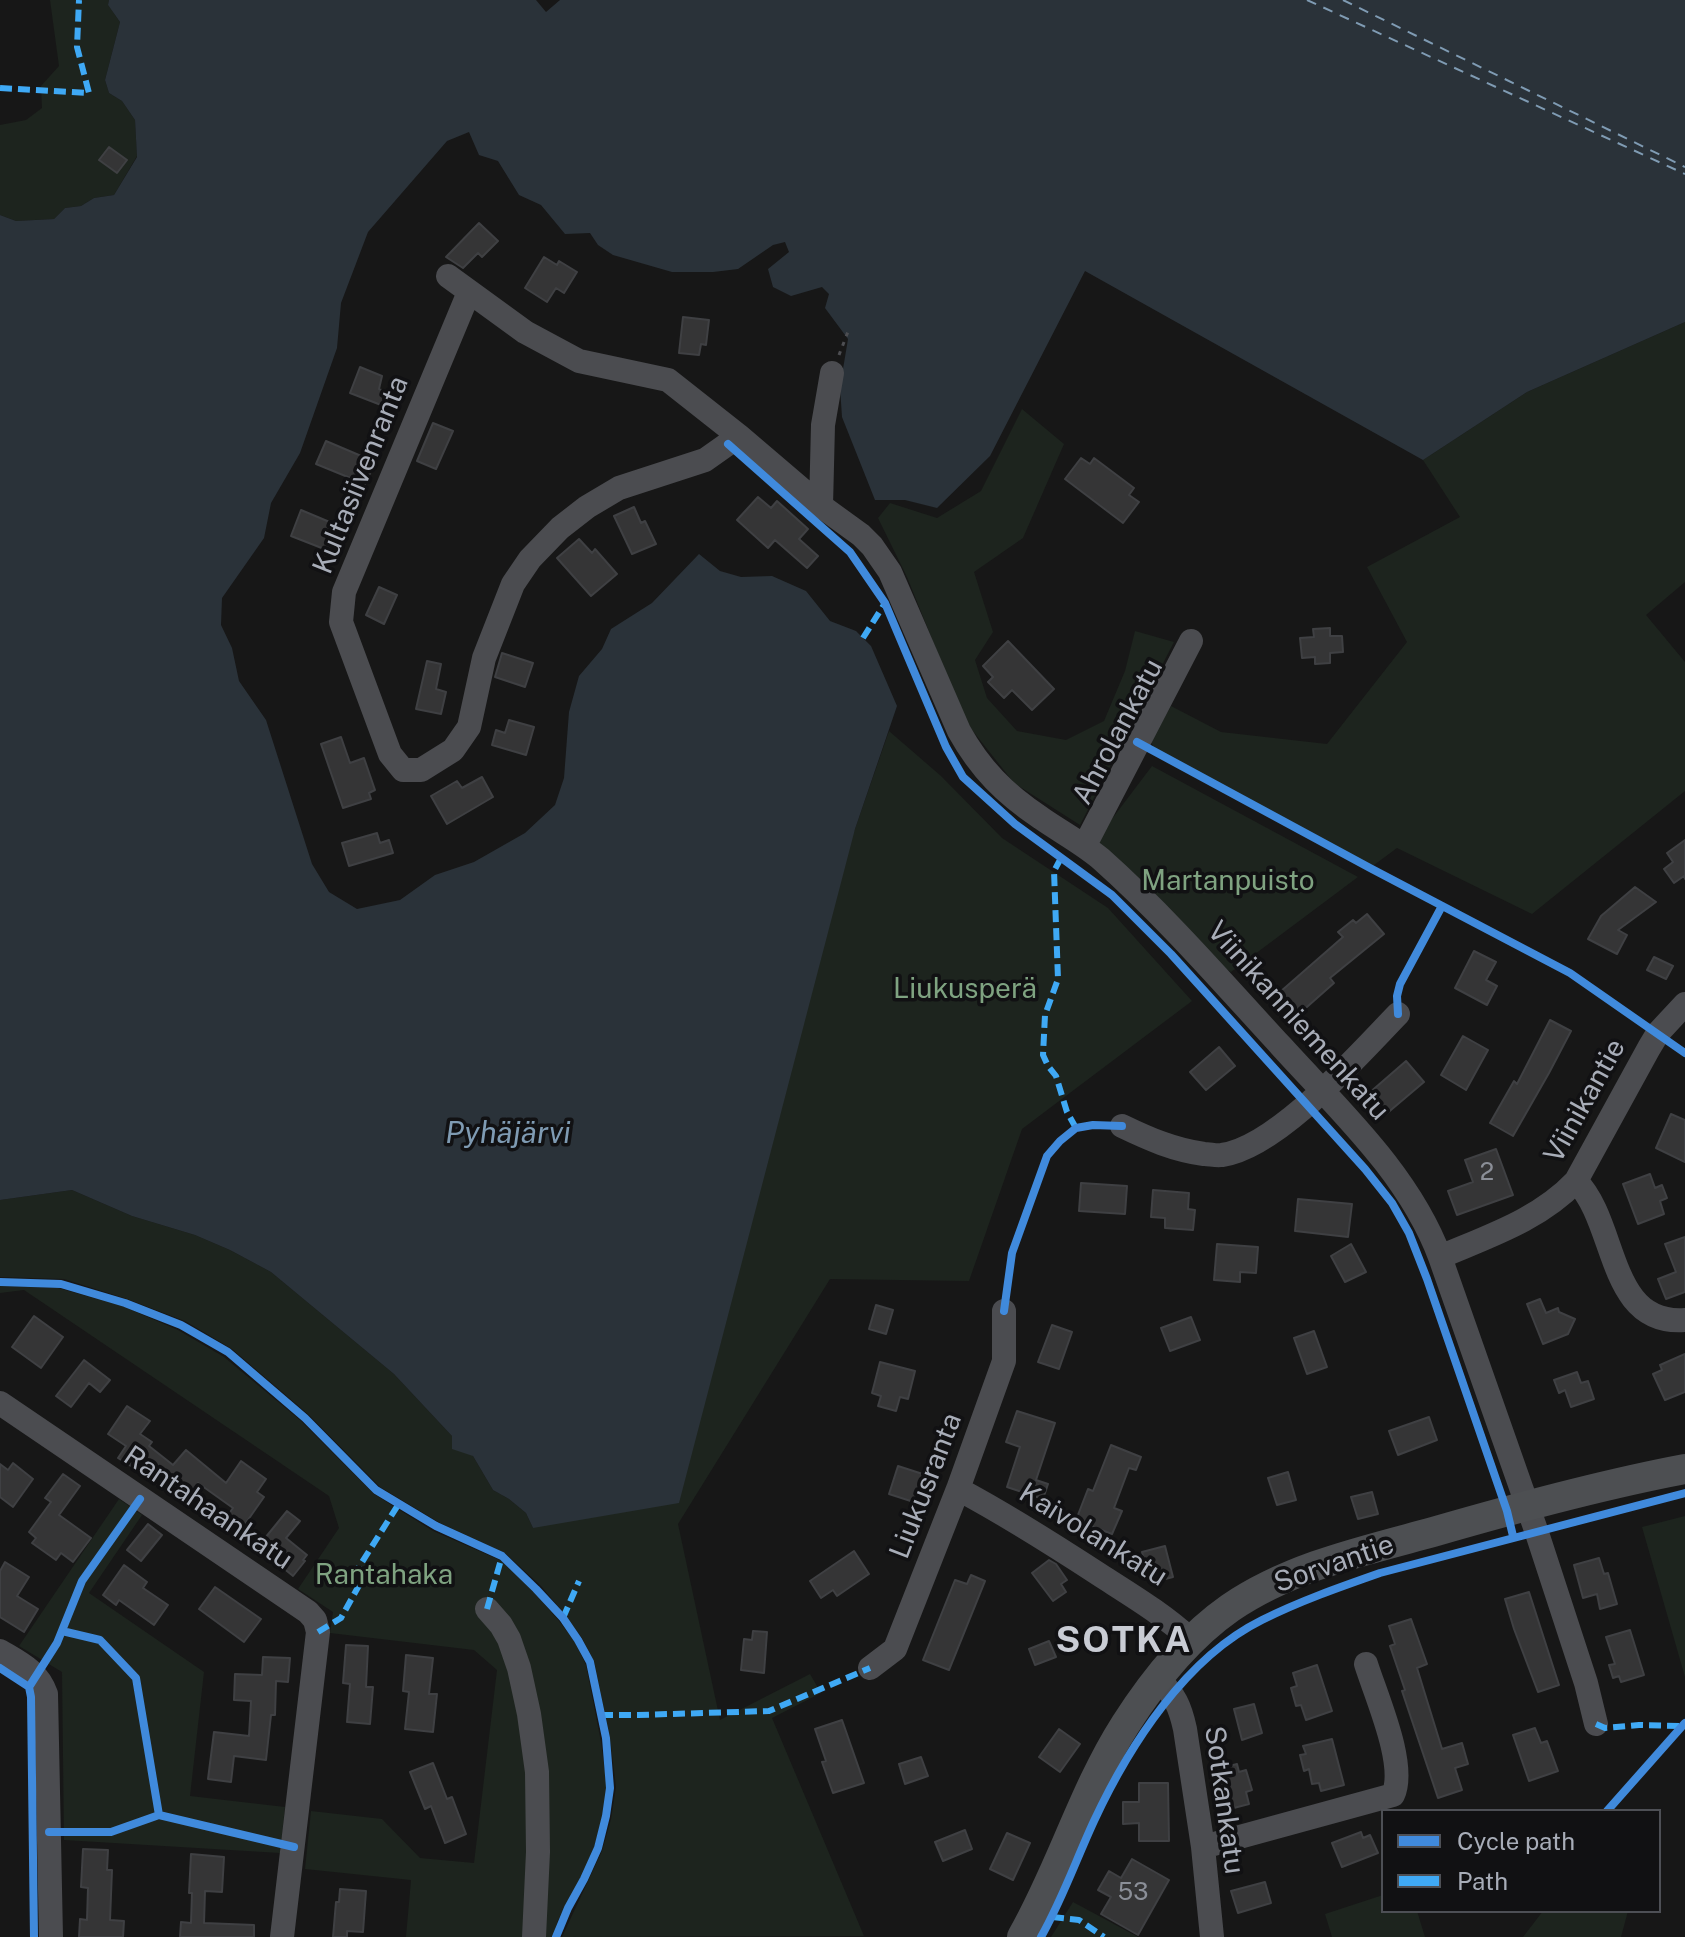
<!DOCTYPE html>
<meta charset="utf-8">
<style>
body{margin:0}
#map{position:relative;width:1685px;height:1937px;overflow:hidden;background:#171717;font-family:"Public Sans",sans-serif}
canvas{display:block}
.legend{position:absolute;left:1381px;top:1809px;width:280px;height:104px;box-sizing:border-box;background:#111113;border:2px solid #4d4f55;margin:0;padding:10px 14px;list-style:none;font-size:24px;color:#a8adb8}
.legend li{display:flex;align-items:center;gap:16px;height:40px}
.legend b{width:40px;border:2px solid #4d4f55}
</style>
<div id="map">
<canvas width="1685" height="1937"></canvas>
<ul class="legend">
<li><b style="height:10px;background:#408adc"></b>Cycle path</li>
<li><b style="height:10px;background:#3fa9f5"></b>Path</li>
</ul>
</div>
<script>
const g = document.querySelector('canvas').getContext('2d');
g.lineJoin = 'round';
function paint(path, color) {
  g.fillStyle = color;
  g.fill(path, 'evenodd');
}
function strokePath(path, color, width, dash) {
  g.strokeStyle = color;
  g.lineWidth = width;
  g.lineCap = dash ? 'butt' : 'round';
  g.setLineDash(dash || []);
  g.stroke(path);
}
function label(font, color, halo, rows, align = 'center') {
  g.font = font + ' "Public Sans",sans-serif';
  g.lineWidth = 7;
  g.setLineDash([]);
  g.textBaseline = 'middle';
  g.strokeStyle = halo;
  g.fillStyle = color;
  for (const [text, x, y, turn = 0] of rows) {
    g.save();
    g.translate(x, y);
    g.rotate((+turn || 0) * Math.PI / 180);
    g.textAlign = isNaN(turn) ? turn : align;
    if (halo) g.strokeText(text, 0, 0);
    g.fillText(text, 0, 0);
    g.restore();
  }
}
paint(new Path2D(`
 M50,0h59l-1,5 12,17 -15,58 4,13 13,8 13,19 2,36 -23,39 -20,3 -13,8 -16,2 -11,11 -38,2 -16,-6v-90l26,-5 16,-12 -1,-22 18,-20z
 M1685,322v260l-39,33 39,47v129l-153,123 -135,-66 -27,20 -215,-117 -4,-10 20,-35 50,26 106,12 80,-102 -40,-75 93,-50 -37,-57 104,-68z
 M1022,409l42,35 -41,94 -49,34 19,60 -18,28 12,38 30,33 49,9 38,-19 21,-50 10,-40 39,11 -94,183 -66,-42 -49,-62 -58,-144 -29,-59 12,-15 47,15 44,-27z
 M889,731l52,45 61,62 106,70 84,93 -170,128 -53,152 -139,-2 -152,245 42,196 90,-46 11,19 -49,25 92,218 -302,1 40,-86 9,-32 5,-32 -6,-49 -16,-77 -12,-23 -15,-21 -26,-31 -36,-33 -65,-30 -60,-36 -71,-72 -77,-66 -47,-28 -58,-22 -63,-20 -64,-2v-77l72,-10 60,26 63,19 35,15 41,22 123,102 58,62 21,20 20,34 16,9 17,14 7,15 322,-699z
 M1152,766l206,111 -127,95 -10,-6 -125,-126z
 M0,1286l58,2 64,18 56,24 46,27 76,63 74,74 59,37 69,30 30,29 27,31 16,21 11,23 15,77 6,45 -4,28 -8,30 -13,31 -24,44 -5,17h-11c2,-81 5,-161 -12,-241 -5,-20 -9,-40 -18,-59 -7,-13 -16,-24 -26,-35l-6,3 2,6 18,21 14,36 11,45 9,58 2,80 -5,86h-125l5,-57 -106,-11 6,-58 71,8 38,39 54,5 23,-193 -23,-20 -144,-17 3,-21 -35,-23 41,-61 -10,-32 -305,-206 -24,3z
 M119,1499l23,16 -53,78 115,79 -14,124 95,11 -5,46 -216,-13 -2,-168 -43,-26z
 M1685,1516v161l-43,-150z
 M1383,1895v16h34l8,26h-93l-7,-23z
 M1073,1902l65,35h-87z
 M1543,1911h85l-7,26h-98z`), '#1d241e');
paint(new Path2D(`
 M109,0h427l10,12 14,-12h1125v322l-158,70 -104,68 -338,-189 -95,185 -53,52 -32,-8h-30l-33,-83 -2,-30 8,-48 -23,-31 4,-14 -7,-7 -31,9 -18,-9 -5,-18 21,-17 -4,-10 -12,3 -35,24 -25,3h-41l-59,-17 -15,-10 -8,-12 -25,1 -24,-29 -22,-10 -21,-34 -19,-6 -10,-23 -22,9 -79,91 -27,71 -4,45 -37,105 -29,50 -7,35 -42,60 -1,27 11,23 7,33 27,39 46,144 17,28 28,17 43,-9 35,-25 39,-13 51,-29 30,-28 9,-27 5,-66 10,-36 23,-27 9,-20 41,-26 47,-49 21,17 21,6 31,-1 34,15 24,30 26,10 15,15 26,60 -42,123 -176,674 -146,25 -7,-15 -17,-14 -16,-9 -20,-34 -21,-7v-13l-58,-62 -123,-102 -41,-22 -35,-15 -63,-19 -60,-26 -72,10v-985l16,6 38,-2 11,-11 16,-2 13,-8 20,-3 23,-38 -2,-37 -13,-19 -13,-8 -4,-13 15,-58 -12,-17z`), '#2a3239');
strokePath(new Path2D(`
 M1307,0l378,174
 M1343,0l342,167`), '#7f9bb3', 2, [10, 8]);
const building = new Path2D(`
 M109,147l18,13 -10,13 -18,-13z
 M479,223l19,18 -16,16 -4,-4 -15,15 -17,-11z
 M544,257l13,8 2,-4 18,11 -13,21 -8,-5 -9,14 -22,-14z
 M683,317l26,3 -3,25 -5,-1 -2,11 -20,-2z
 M360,367l22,9 -3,13 19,8 -4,13 -44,-17z
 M433,423l20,8 -17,38 -19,-8z
 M326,441l40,17 -4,7 10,4 -7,15 -49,-20z
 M1081,458l9,6 4,-6 40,30 -5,7 10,7 -16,21 -58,-44z
 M758,497l13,11 6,-7 31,28 -9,10 19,17 -11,12 -32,-28 -7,8 -31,-28z
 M634,507l7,16 4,-2 11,23 -24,10 -18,-38z
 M301,510l31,13 -2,4 14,6 -7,21 -46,-18z
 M579,539l13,14 3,-4 22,25 -26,22 -34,-38z
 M379,587l18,8 -13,29 -18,-9z
 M1330,628v8h12l1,16 -13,1v10l-15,1v-7l-13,1 -2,-20 14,-1 -1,-8z
 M1008,641l46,48 -22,21 -20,-20 -8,8 -16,-16 5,-5 -10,-11z
 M502,653l31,10 -8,24 -30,-10z
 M427,661l14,3 -5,25 10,3 -5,22 -25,-5z
 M509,720l25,7 -8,28 -34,-10 4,-15 9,3z
 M341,737l9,26 14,-5 11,32 -6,3 2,6 -28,9 -22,-64z
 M482,777l11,20 -46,27 -16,-28 26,-15 5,7z
 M377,833l3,10 9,-3 4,13 -44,13 -7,-23z
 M1685,840v39l-1,-3 -10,7 -10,-14 9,-7 -6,-9z
 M1635,887l21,15 -38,28 9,5 -10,19 -29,-15 13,-23z
 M1367,914l17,20 -54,44 4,5 -35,31 -19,-22 63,-55 -5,-5 15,-12 3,3z
 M1474,951l22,11 -10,18 11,6 -10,19 -32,-17z
 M1654,957l19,9 -7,13 -19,-9z
 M1550,1020l21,11 -22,42 -36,63 -23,-13 24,-42 3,3z
 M1463,1036l25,14 -22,40 -25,-15z
 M1219,1047l16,19 -29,24 -16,-18z
 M1406,1061l18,21 -39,33 -17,-21z
 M1671,1114l14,6v42l-29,-14z
 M1496,1149l17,46 -56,20 -9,-24 25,-9 -8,-22z
 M1650,1174l5,14 7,-3 5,13 -7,3 4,13 -26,10 -15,-40z
 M1081,1183l46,3 -2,28 -46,-3z
 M1153,1190l36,3 -1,16 7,1 -2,20 -28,-2v-10l-14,-1z
 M1298,1199l54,5 -4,33 -53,-6z
 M1685,1237v55l-19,7 -8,-20 18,-7 -11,-28z
 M1217,1244l41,3 -2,26 -16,-1v10l-26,-2z
 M1351,1244l15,28 -21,10 -14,-26z
 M1540,1299l6,14 12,-5 1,4 16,7 -7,15 -25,10 -16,-40z
 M876,1305l17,5 -7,24 -17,-5z
 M34,1316l29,21 -22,31 -29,-21z
 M1191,1317l9,23 -30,11 -9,-23z
 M1052,1325l20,7 -13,37 -21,-7z
 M1314,1331l13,36 -20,7 -13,-36z
 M1685,1354v38l-20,8 -12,-26 9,-4 -2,-5z
 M84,1360l26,20 -10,12 -11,-9 -18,24 -15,-11z
 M880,1362l35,9 -7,28 -8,-2 -4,14 -18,-5 3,-10 -9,-3z
 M1577,1372l4,11 7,-2 6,18 -23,8 -6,-17 -6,3 -5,-13z
 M127,1406l23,15 -10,13 12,8 -3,4 24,19 13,-15 40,33 15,-22 25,18 -9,13 7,5 -28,40 -16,-11 13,-18 -35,-25 -8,10 -4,-4 -5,6 -18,-15 -4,5 -24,-18 -1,1 -16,-10 8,-12 -18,-12z
 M1017,1411l38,12 -19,57 12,4 -5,15 -36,-12 13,-40 -14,-5z
 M1429,1417l8,23 -39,15 -9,-24z
 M1111,1445l30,12 -5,13 -7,-2 -15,40 8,3 -10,23 -36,-14 12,-31 5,2z
 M13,1463l20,16 -20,28 -13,-10v-33l8,6z
 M898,1466l34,11 -9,28 -34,-11z
 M1288,1472l8,28 -19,5 -9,-27z
 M63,1474l17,12 -21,29 32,23 -18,24 -12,-9 -5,7 -24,-17 4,-5 -7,-6 22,-30 -6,-4z
 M1372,1492l6,22 -20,5 -7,-22z
 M287,1511l13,10 -14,17 21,17 -4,5 2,1 -12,15 -17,-14 3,-5 -18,-14z
 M148,1524l14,11 -21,26 -14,-11z
 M1165,1546l8,31 -23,6 -8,-31z
 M854,1551l15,23 -32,22 -4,-6 -12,8 -11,-17z
 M1599,1558l5,16 4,-1 9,31 -17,5 -3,-15 -14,4 -9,-33z
 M1049,1560l7,4 11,16 -6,4 5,8 -13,9 -21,-28z
 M5,1562l24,15 -12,19 21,13 -14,23 -24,-15v-46z
 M124,1565l23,17 -4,6 25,17 -14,20 -35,-25 -3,5 -13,-10z
 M971,1575l14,6 -36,89 -26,-10 32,-80 12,4z
 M215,1587l46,32 -17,23 -45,-33z
 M1529,1592l30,93 -21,7 -24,-63 -9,-30z
 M1411,1619l16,45 -10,4 25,81 20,-6 6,21 -13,4 7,22 -24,8 -36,-107 3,-1 -15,-44 5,-2 -6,-18z
 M1630,1630l14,45 -23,7 -2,-6 -6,2 -4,-13 6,-1 -9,-27z
 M753,1631l14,1 -3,41 -23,-3 3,-31 8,1z
 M1049,1641l7,16 -21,8 -6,-16z
 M346,1645l22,1 -2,41h7l-3,37 -23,-2 3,-38 -7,-1z
 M406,1655l27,3 -4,36h8l-4,38 -28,-3 4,-37 -6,-1z
 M263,1657l27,1 -2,24 -12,-1 -1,34h-4l-5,45 -32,-4 -3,26 -23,-3 6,-47 35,4 2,-35 -17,-1 1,-26 27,1z
 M1317,1665l15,46 -26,9 -5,-15 -5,1 -5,-18 6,-2 -4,-13z
 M1254,1704l8,29 -20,7 -8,-31z
 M842,1720l22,63 -31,10 -11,-31 4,-1 -11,-32z
 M1535,1728l6,15 6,-2 11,30 -29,10 -16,-46z
 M1059,1729l21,15 -20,28 -21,-15z
 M1332,1739l12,46 -23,6 -2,-8 -7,1 -3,-15 -5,2 -4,-16 6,-1 -3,-8z
 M921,1757l7,19 -23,8 -6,-20z
 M433,1763l14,36 5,-2 14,37 -21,9 -14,-37 -6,3 -15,-37z
 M1237,1764l2,8 7,-2 6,20 -6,2 3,12 -19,5 -12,-40z
 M1139,1783h29l1,58h-30v-18l-16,1v-22h16z
 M965,1830l7,19 -29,12 -8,-19z
 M1361,1832l2,6 7,-3 8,18 -36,14 -10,-24z
 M1007,1833l23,10 -17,37 -23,-11z
 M83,1849l25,1 -1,20h5l-2,50 14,1 -1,16h-44l1,-18 7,1 1,-32 -7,-1z
 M191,1854l33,3 -2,35 -17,-1 -1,32 50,2v12h-74l1,-15 10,1 1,-30h-3z
 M1132,1859l37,21 -31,55 -37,-21 10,-17 -13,-7 11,-19 12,7z
 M1265,1882l6,21 -33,10 -7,-22z
 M340,1889l26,2 -3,41 -16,-1v6h-14l3,-35h3z`);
paint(building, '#353536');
strokePath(building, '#3f4043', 2);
strokePath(new Path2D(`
 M839,355l10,-26`), '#4d4e52', 3, [4, 6]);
strokePath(new Path2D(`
 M448,276l77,56 54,29 89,19 71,56 82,70 40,29 11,11 18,26 69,159c21,38 46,63 82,87 20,14 41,25 60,41 65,58 121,123 180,187 59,65 128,128 159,211l96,273 50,153 10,41
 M469,292l-125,300 -3,30 49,132 13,16h18l32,-20 16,-23 15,-69 29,-74 17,-25 30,-31 27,-21 32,-19 86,-28 34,-24
 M821,506l2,-81 9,-52
 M1085,845l106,-204
 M1122,1126c27,13 52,24 82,28 6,0 12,2 18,1 56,-8 137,-101 176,-141
 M1576,1181c42,42 31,145 109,139
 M1440,1257c49,-21 99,-37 136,-76l73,-133 9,-15 27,-29
 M0,1403l308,209 7,8 3,12 -36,305
 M958,1489c49,26 96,56 142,86 31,20 63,39 90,64
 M487,1609l14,16 8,14 10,29 10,46 8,58 1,80 -4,85
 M0,1651c20,12 38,20 46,43l5,243
 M870,1668l25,-19 63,-160 46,-128v-50
 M1158,1678c17,18 22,28 27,51l18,118 9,90
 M1203,1847l190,-52c14,-30 -17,-99 -27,-131`), '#4b4c50', 24);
strokePath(new Path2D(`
 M1022,1937c39,-68 61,-146 103,-212 28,-44 62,-87 105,-117 60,-41 133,-57 203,-76 83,-24 167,-47 252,-63`), '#4d4f52', 30);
strokePath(new Path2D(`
 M0,88l89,5 -12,-46 2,-47
 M863,638l22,-35
 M1061,858l-7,13 4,108 -13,36 -2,40 5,11 8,10 11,36 9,16
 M487,1609l15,-53
 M563,1618l16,-37
 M318,1632l23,-14 21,-38 -3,-13 39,-62
 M601,1715h37l131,-4 101,-43
 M1596,1724l9,4 34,-3 43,1
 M1052,1917l27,3 25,17`), '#3fa9f5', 6, [12, 6]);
strokePath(new Path2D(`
 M728,444l122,108 35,51 61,144 17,30 52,47 97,71 59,59 194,215 27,34 17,30 18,46 80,232 6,25
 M1137,742l233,126 200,105 115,80
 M1398,1014l-1,-18 3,-12 42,-78
 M0,1282l61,2 64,19 56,22 47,27 77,66 71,72 60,36 66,30 34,33 27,29 15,22 12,22 16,76 4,50 -4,28 -8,32 -14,31 -16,29 -12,29
 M1004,1311l8,-58 35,-97 13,-15 16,-13 17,-3 29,1
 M62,1631l38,9 36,38 23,137
 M0,1668l29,19 2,10 3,240
 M29,1687l28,-44 25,-62 58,-82
 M1607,1811l78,-88
 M49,1832h62l48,-17 135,32
 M1041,1937c21,-37 35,-77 53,-116 35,-75 91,-163 168,-201 38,-19 78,-33 118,-47l305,-80`), '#408adc', 8);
label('24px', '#8b8f98', null, [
 ["2",1487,1173],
 ["53",1133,1893]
]);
label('28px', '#a8adb8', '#111113', [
 ["Kultasiivenranta",361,475,-68],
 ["Ahrolankatu",1118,732,-62],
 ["Viinikanniemenkatu",1298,1021,48],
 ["Viinikantie",1585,1101,-61],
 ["Liukusranta",926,1486,-69],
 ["Rantahaankatu",208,1508,34],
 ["Kaivolankatu",1093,1535,32],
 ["Sorvantie",1334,1564,-19],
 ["Sotkankatu",1224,1800,82]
]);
label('28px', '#7fa381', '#111113', [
 ["Martanpuisto",1228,881],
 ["Liukusperä",965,989],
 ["Rantahaka",384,1575]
]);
label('italic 30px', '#7f9bb3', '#111113', [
 ["Pyhäjärvi",508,1134]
]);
g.letterSpacing = '2px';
label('bold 36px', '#c9ccd4', '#111113', [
 ["SOTKA",1124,1641]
]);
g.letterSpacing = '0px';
</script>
